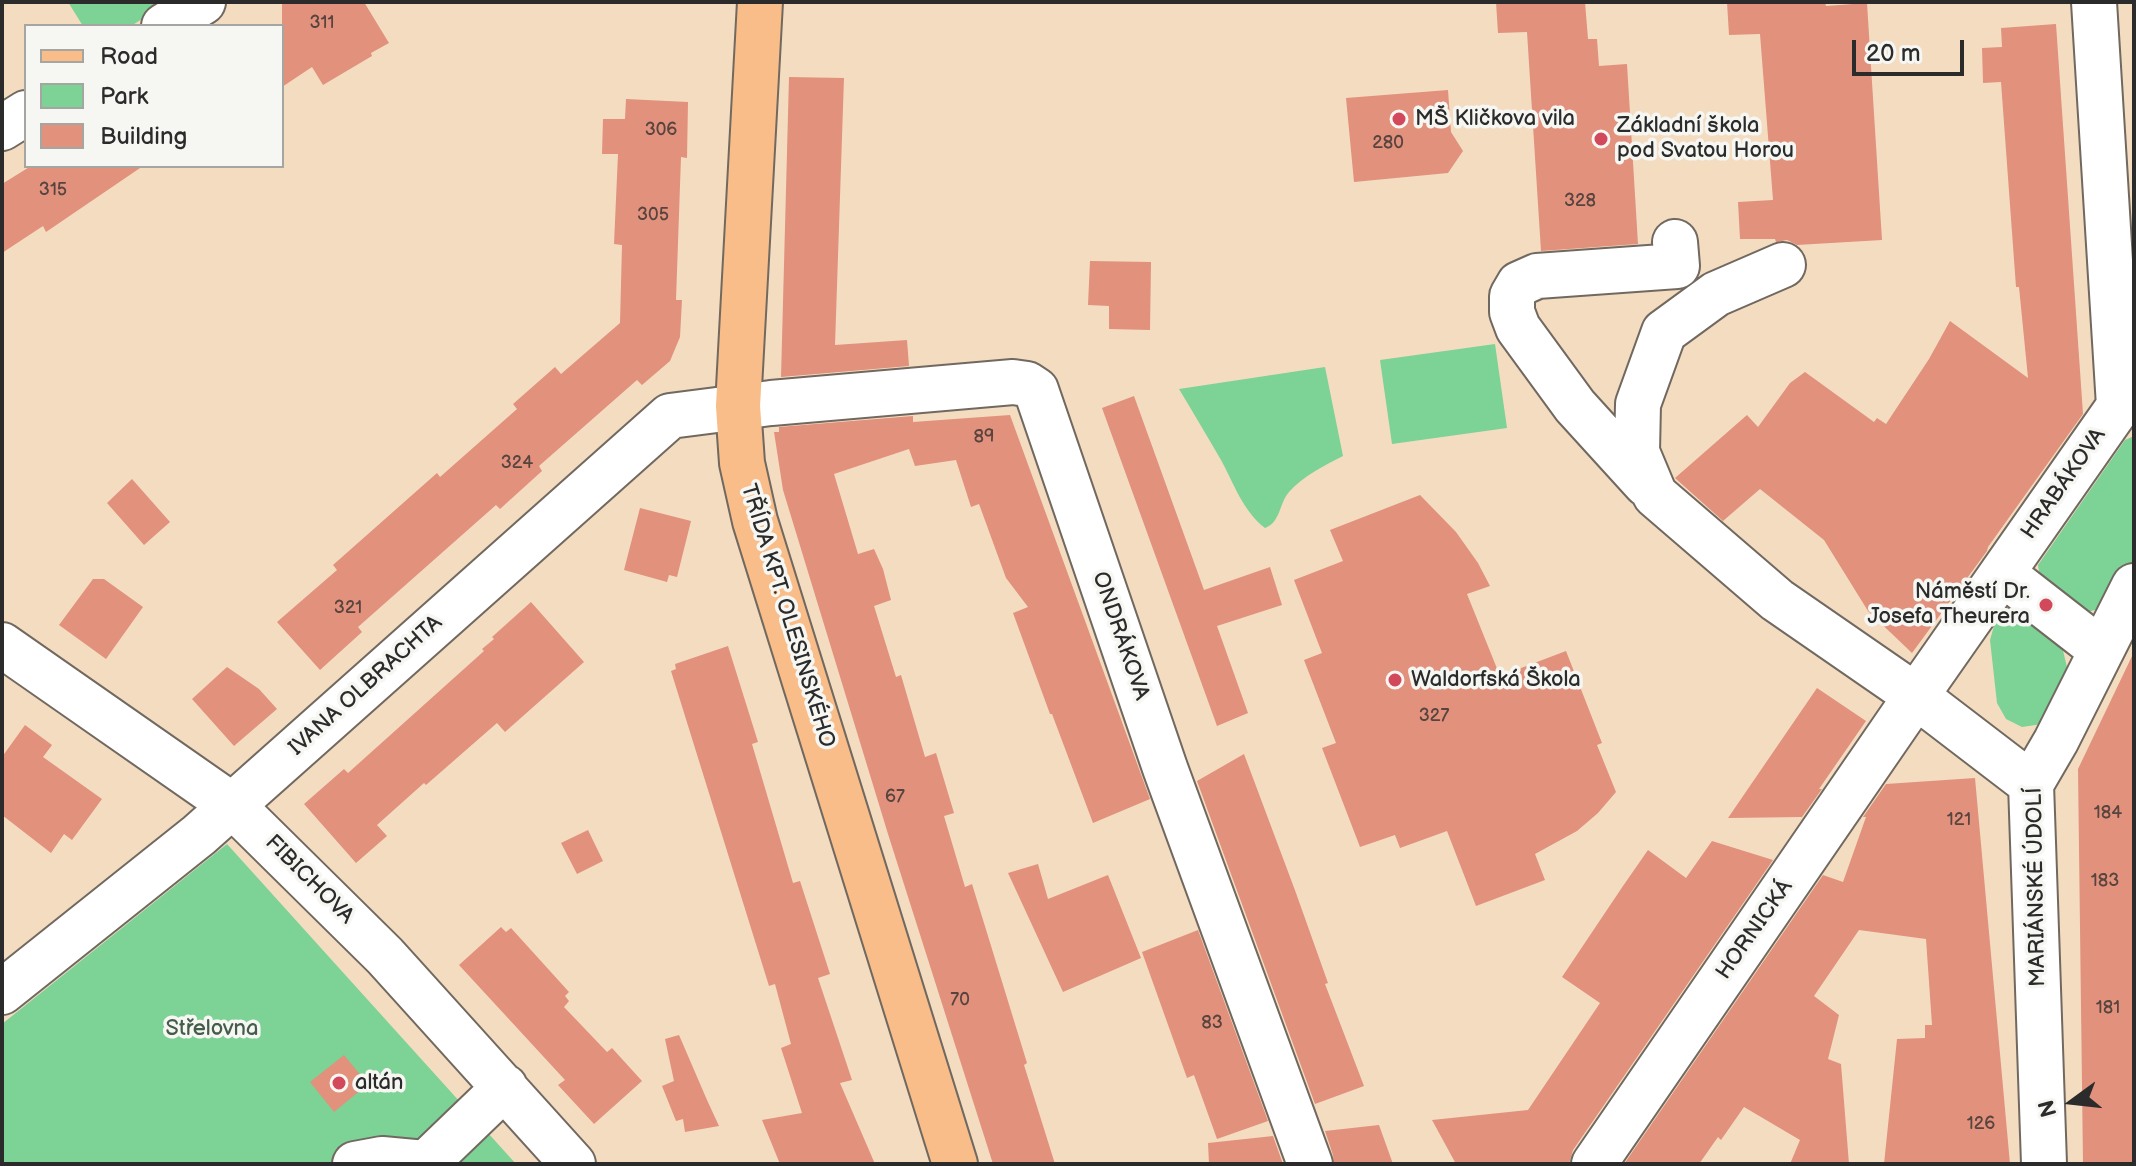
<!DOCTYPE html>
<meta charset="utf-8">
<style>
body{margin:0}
#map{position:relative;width:2136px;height:1166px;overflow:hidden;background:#f4dcc1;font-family:"Balsamiq Sans",sans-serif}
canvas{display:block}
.frame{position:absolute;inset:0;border:4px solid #2b2b2b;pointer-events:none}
.legend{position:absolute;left:24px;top:24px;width:260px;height:144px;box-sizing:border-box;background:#f6f6f2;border:2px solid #a5a5a2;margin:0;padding:10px 14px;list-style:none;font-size:24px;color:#2b2b2b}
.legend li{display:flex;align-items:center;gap:16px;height:40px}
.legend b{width:40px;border:2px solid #a5a5a2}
.north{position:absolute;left:2032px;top:1062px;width:80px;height:80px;-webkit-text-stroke:6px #f6f6f2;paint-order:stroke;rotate:255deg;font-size:22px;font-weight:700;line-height:32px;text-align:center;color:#2b2b2b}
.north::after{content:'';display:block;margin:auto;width:28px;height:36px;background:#2b2b2b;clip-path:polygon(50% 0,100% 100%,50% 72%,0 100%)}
.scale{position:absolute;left:1852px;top:40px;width:112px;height:36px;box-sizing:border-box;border:4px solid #2b2b2b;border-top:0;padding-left:10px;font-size:24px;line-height:28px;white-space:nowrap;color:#2b2b2b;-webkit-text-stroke:6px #f6f6f2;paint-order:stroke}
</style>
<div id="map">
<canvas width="2136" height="1166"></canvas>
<div class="frame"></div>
<ul class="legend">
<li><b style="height:10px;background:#f8bd88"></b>Road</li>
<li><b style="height:22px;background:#7dd296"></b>Park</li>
<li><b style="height:22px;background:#e1917c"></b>Building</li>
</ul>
<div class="north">N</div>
<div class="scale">20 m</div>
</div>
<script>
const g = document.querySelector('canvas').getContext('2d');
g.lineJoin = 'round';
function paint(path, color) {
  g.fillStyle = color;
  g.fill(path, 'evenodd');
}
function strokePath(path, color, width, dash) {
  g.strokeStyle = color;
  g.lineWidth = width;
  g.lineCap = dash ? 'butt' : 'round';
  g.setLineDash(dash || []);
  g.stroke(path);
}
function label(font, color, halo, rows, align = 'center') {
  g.font = font + ' "Balsamiq Sans",sans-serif';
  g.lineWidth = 7;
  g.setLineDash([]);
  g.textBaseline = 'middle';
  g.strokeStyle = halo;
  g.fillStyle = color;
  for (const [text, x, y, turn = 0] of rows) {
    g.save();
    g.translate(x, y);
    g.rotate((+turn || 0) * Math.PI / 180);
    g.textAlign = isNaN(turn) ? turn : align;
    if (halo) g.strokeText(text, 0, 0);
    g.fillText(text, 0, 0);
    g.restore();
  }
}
paint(new Path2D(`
 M68,2h101l-38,24h-48z
 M1495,344l12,84 -115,16 -12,-84z
 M1325,367l18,89c-18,9 -40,20 -54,36 -10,11 -8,30 -24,36 -22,-17 -31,-44 -44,-68 -14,-24 -28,-48 -42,-71z
 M2134,436v137l-31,35 -24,6 -38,-27 -3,-22 87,-125z
 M2021,604l38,30 14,58 -24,31 -27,4 -16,-8 -9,-16 -7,-63 4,-14 13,-18z
 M227,844l289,320h-514v-140z`), '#7dd296');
paint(new Path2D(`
 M282,2h82l25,41 -18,10 1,3 -49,29 -11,-18 -30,20z
 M1496,2h89l3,37h9l2,27 28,-2 11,180 -97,7 -14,-219 -29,1z
 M1727,2h98l1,4 41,-3 15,237 -85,5 -10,-5 -11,2 -1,-3h-35l-2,-37 35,-2 -13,-166 -31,1z
 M2056,24l27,390 -95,133 -1,4 -75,102 -44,-42 -44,-71 -64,-51 -37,32 -48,-43 72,-63 11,12 32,-44 15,-11 69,50 3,-4 9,6 43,-65 21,-38 78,57 -9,-91h-3l-15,-205 -18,1 -1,-35 20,-1 -1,-19z
 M789,77l55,1 -9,267 72,-5 2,26 -128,11z
 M1448,90l3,42 12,19 -15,22 -94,9 -8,-84z
 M626,99l62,3 -1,56 -6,-1 -5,143h6l-2,37 -10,24 -28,24 -5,-5 -98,86 3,5 -42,38 -4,-4 -138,122 4,5 -42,38 -43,-48 60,-52 -4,-5 104,-92 3,4 77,-68 -4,-5 42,-37 6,7 59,-51 2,-78 -8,-1 4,-90h-16l1,-35h22z
 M31,166h112l-97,66 -3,-6 -41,27v-69z
 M1090,261l61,1 -1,68 -41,-1v-23l-21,-1z
 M1134,396l70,194 66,-23 12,38 -65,21 31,87 -31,13 -115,-318z
 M1010,415l140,384 -57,24 -41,-109h-2l-37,-101 15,-6 -22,-29 -27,-74 -8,3 -15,-47 -41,6 -6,-17 -75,25 24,80 16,-5 9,20 8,31 -17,6 22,71 5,-2 24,82 11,-4 18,60 -10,3 21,71 7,-3 55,179 -3,2 31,99h-62l-105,-330 -105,-344 -9,-58h5v-5l134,-11v6z
 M132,479l38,43 -26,23 -37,-42z
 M1420,495l36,37 22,31 12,23 -23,8 33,82 66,-25 36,92 -5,2 19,47 -18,21 -21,18 -42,23 10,26 -69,26 -29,-75 -47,17 -5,-13 -35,12 -38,-99 14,-5 -32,-83 18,-7 -28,-73 49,-19 -13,-31z
 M640,508l51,13 -14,56 -8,-2 -2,7 -43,-12z
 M93,579h11l39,28 -37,52 -47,-34z
 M531,602l53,60 -79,70 -8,-9 -71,62 -2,-2 -47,42 10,11 -31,27 -52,-59 40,-35 4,4 136,-122 -2,-2 12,-10 -2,-2z
 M728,646l30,96 -6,2 41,139 7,-2 30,93 -12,4 34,102 -12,3 35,81h-95l-18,-44 40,-7 -21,-65 10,-4 -16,-60 -6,2 -98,-315 5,-2 -1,-5z
 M2134,652v512h-51l-5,-395z
 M227,667l32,22 18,20 -43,37 -42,-47z
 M1817,688l49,33 -47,68h3l-20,28 -74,1z
 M25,725l27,20 -9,12 59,42 -30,41 -8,-6 -13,19 -49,-38v-58z
 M1244,754l52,139 32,90 -3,1 39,102 -49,18 -118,-323z
 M1975,778l35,386h-126l13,-125 28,-1v-13h7l-6,-86 -67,-9 -45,66 25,19 -11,44 13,5 8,100h-59l10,-24 -56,-33 -23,33 -3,-3 -19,27h-75l199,-289 20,7 23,-65h-3l23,-33z
 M588,830l15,31 -26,13 -16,-31z
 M1712,841l61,19 -200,290 -4,14h-113l-24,-44 96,-10 72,-107 -38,-26 61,-91 25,-36 38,28z
 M1038,864l10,35 60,-24 33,83 -78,34 -55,-119z
 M501,927l5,5 5,-4 58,64 -4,4 4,5 -5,6 43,45 5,-4 30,33 -48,43 -36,-39 7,-5 -106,-115z
 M1198,930l70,191 -51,18 -23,-64 -7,3 -45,-126z
 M679,1035l28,65 12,26 -34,6 -2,-13 -7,2 -14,-35 12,-5 -9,-42z
 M344,1055l24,29 -34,28 -24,-30z
 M1379,1125l14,39h-59l-1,-9 -8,-24z
 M1273,1136l10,28h-74l-1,-21z`), '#e1917c');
const minor = new Path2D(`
 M164,26l39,-24
 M2,128l24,-15
 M1783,265l-67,29 -52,38 -26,72 -1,48 18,43 122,105 139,96 115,88
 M1646,484l-71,-78 -57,-78 -6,-16v-16l7,-12 18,-8 140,-10 -2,-24
 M2002,573l99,77
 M2,645l231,161 152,150 188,208
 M2,992l197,-157 471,-419 101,-13 242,-21 14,2 9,6 129,378 145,396
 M355,1164l27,-5 43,4
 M425,1164l80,-77
 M1594,1164l322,-468 203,-290 -25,-404
 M2044,1164l-13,-380 25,-43 78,-155`);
const major = new Path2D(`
 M760,2l-22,404 4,57 13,58 200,643`);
strokePath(minor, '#716960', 48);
strokePath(major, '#716960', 48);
strokePath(minor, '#fff', 44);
strokePath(major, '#f8bd88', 44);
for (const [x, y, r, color] of [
 [1399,119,8,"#d1495b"],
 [1601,139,8,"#d1495b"],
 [2046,605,8,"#d1495b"],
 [1395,680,8,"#d1495b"],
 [339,1083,8,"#d1495b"]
]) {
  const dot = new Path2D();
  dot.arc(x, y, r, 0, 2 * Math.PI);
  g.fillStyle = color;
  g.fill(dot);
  strokePath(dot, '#f6f6f2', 3);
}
label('18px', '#58443f', null, [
 ["311",322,23],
 ["306",661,130],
 ["280",1388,143],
 ["315",53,190],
 ["328",1580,201],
 ["305",653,215],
 ["89",984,437],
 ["324",517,463],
 ["321",348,608],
 ["327",1434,716],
 ["67",895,797],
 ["184",2108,813],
 ["121",1959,820],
 ["183",2105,881],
 ["70",960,1000],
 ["181",2108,1008],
 ["83",1212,1023],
 ["126",1981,1124]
]);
label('22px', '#2b2b2b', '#f6f6f2', [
 ["MŠ Kličkova vila",1415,119],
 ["Základní škola",1617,126],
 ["pod Svatou Horou",1617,151],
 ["Náměstí Dr.",2030,592,"right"],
 ["Josefa Theurera",2030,617,"right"],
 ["Waldorfská Škola",1411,680],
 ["altán",355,1083]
], 'left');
label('22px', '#2b2b2b', '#f6f6f2', [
 ["HRABÁKOVA",2064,484,-55],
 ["TŘÍDA KPT. OLESINSKÉHO",787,616,73],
 ["ONDRÁKOVA",1120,636,71],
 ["IVANA OLBRACHTA",366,686,-42],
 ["FIBICHOVA",309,880,45],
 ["MARIÁNSKÉ ÚDOLÍ",2037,887,-91],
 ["HORNICKÁ",1755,930,-55]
]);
label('22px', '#445d4b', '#f6f6f2', [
 ["Střelovna",212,1029]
]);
</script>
